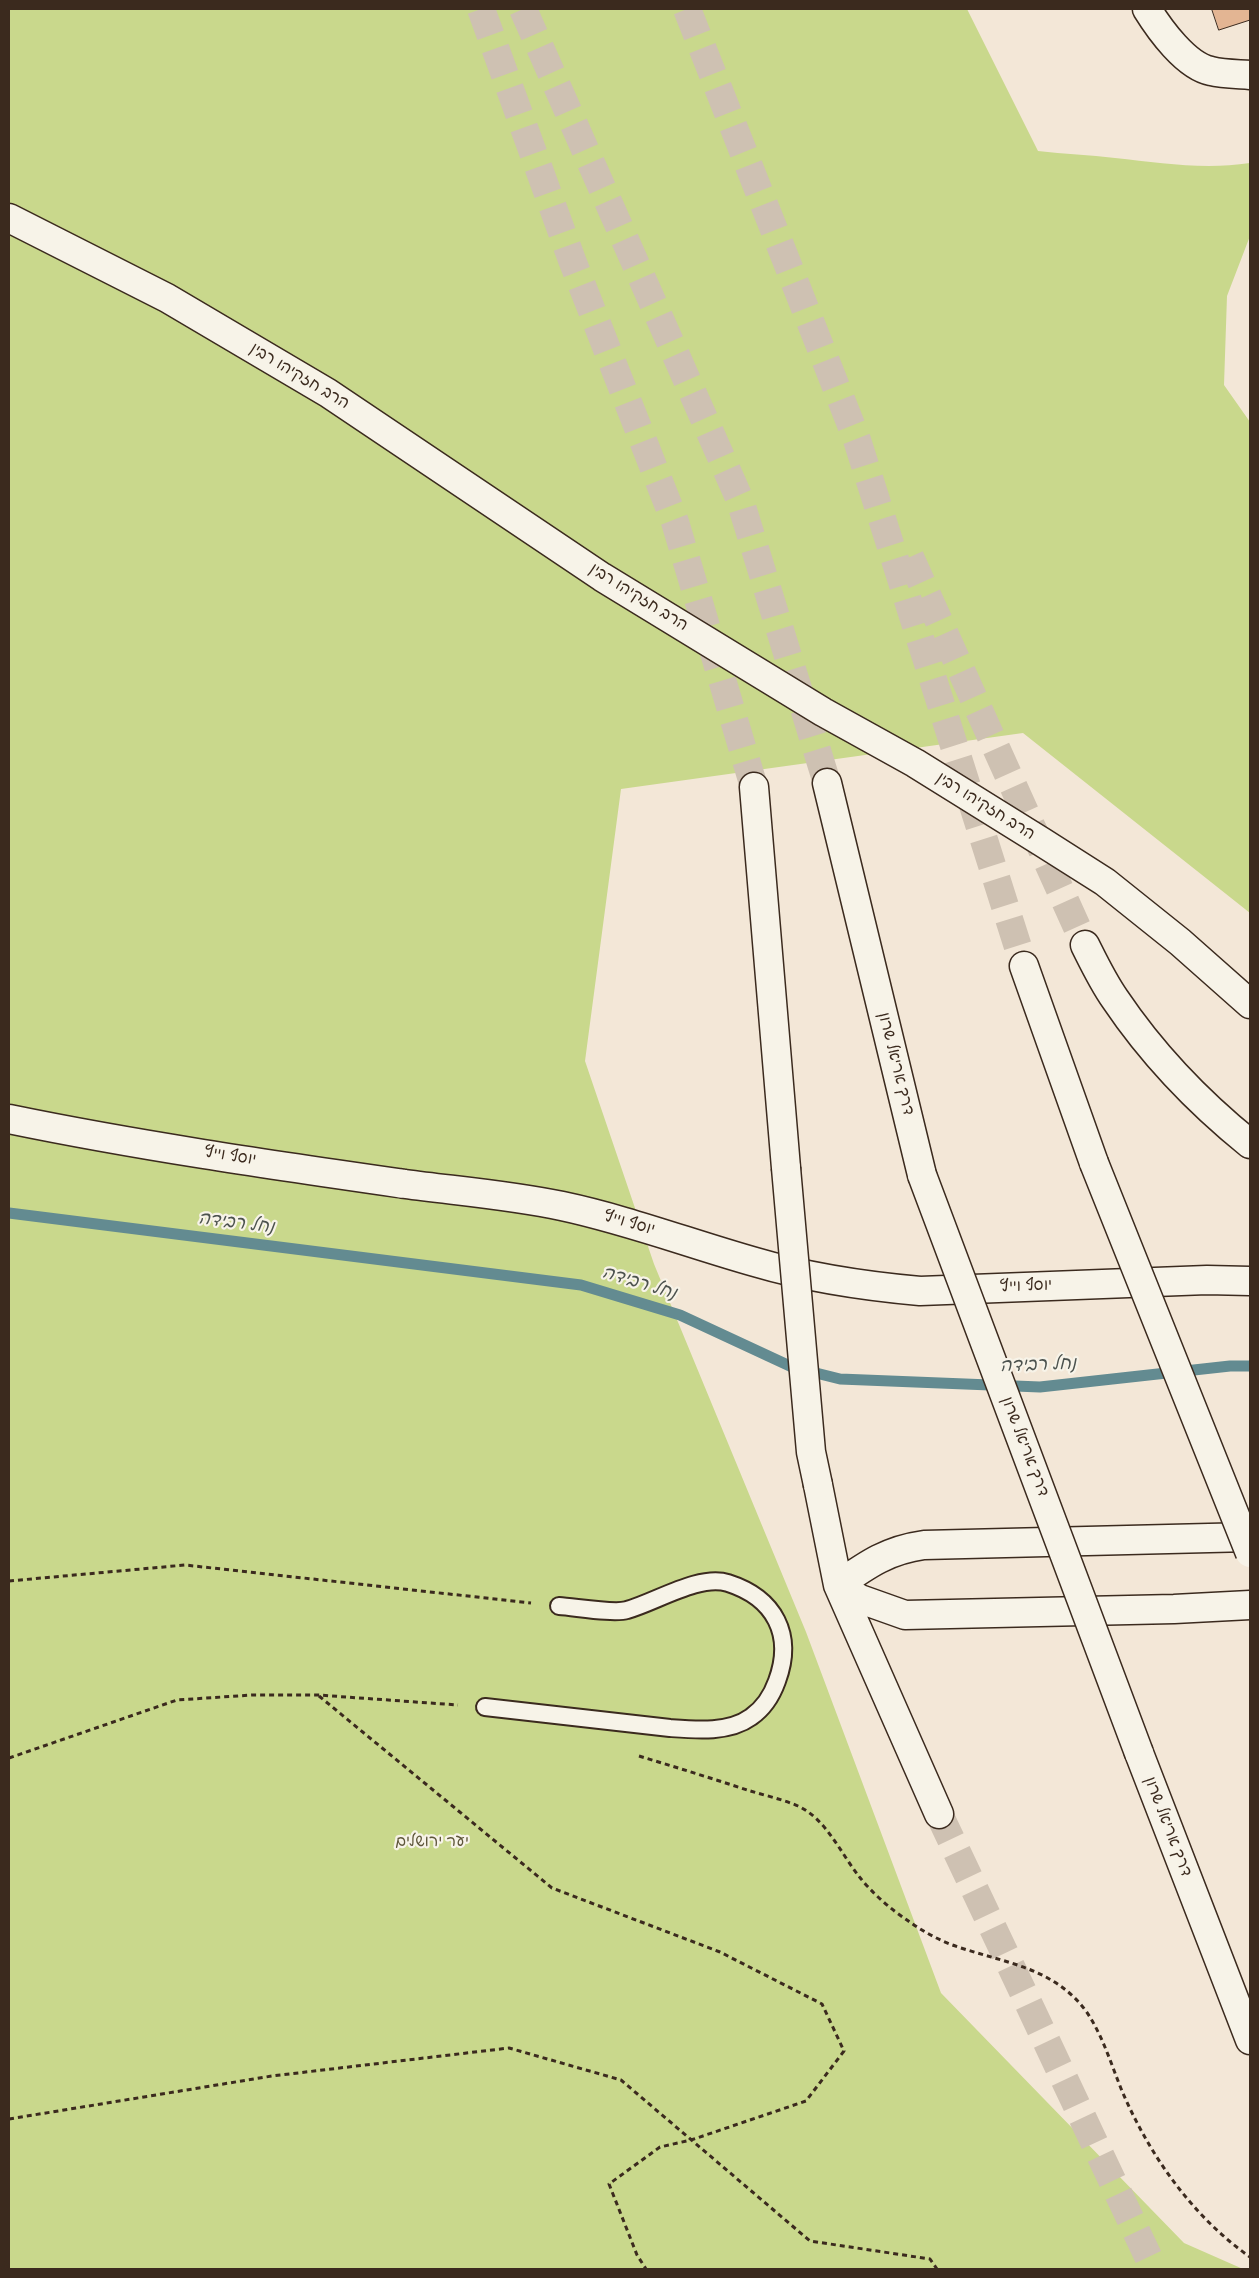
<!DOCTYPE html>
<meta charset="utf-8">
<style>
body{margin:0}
#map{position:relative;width:1259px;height:2278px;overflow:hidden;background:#f3e7d7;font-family:Mynerve,sans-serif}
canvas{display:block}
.frame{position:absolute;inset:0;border:10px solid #3b2a1e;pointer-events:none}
</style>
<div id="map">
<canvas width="1259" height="2278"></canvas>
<div class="frame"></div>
</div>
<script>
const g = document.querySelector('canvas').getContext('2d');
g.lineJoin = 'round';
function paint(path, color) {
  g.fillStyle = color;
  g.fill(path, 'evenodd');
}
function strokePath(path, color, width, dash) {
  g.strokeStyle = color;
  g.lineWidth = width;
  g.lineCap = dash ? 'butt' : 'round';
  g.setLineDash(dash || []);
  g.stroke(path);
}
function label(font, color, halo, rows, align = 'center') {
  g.font = font + ' Mynerve,"Playpen Sans Hebrew",sans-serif';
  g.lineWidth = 4.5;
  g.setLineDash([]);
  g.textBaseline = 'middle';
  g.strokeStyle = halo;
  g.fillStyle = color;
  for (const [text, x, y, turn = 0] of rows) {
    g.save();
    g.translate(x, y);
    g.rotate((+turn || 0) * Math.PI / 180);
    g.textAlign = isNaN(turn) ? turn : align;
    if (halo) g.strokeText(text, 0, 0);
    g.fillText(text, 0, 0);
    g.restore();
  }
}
paint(new Path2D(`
 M9,9h958l71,142c26,3 52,4 77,7 46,5 89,12 135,5v73l-23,60 -3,89 26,37v491l-227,-180 -402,56 -36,272 69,203 152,368 135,361 243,250 59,26h-1234z`), '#c9d88c');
strokePath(new Path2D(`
 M9,1213l572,72 99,30 112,52 48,12 200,8 190,-21h20`), '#638b91', 11);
const building = new Path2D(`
 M1212,9h38v11l-31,10z`);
paint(building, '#e3b593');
strokePath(building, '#3b2a1e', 1);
strokePath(new Path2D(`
 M481,9l91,251 103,262 79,265
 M523,9l217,491 87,283
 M687,9l170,431 167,526
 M910,557l175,388
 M939,1814l215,455`), '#cec1b2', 28, [28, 14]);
const lane = new Path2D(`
 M485,1707l185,21c26,2 59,5 81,-11 13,-9 21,-22 26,-36 17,-46 -2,-83 -49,-98 -29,-9 -72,19 -101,27 -13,4 -52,-3 -68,-4`);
const street = new Path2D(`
 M1147,9c13,21 39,57 64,62 12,3 26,3 39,4`);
const secondary = new Path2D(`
 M9,218l158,80 161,95 274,184 221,135 92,51 127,79 63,40 75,60 70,62
 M9,1119c131,27 264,46 396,65 53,7 105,11 157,22 66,14 129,38 193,56 54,16 109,24 165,29l287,-11 43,1`);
const highway = new Path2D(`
 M827,783l95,392
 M754,787l32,381
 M1085,945c9,18 18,37 30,54 37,55 83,103 135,145
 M1024,966l70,197
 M818,1485l20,100 101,229
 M838,1585c30,-21 50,-35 86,-40l326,-8
 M838,1585l22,14 45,16 269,-6 76,-4
 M1139,1753l111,287`);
strokePath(lane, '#3b2a1e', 20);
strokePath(street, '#3b2a1e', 31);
strokePath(secondary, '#3b2a1e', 31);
strokePath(highway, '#3b2a1e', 31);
strokePath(new Path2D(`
 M9,1581l176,-16 346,38
 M319,1696l233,192 168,64 102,52 22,47 -38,50 -115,39 -31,7 -51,37 28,71 9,14
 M639,1756c36,11 72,22 108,34 16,5 35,9 51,16 28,13 42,46 60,69 12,16 32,34 49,45 15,11 33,21 51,27 48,16 96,21 128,64 17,25 25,53 36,80 28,65 70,125 128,166
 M9,1758l168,-58 75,-5h66l140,10
 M9,2119l263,-43 237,-28 112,32 189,161 120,18 7,10`), '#3b2a1e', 3, [5, 4]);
strokePath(lane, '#f7f3e8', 16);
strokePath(street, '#f7f3e8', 28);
strokePath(secondary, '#f7f3e8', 28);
strokePath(highway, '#f7f3e8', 28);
const highwayBridge = new Path2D(`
 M1094,1163l156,390
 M786,1168l25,284 7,33
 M922,1175l217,578`);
strokePath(highwayBridge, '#3b2a1e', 31, []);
strokePath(highwayBridge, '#f7f3e8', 28);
label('16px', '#3b2a1e', '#f7f3e8', [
 ["הרב חזקיהו רבין",299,377,31],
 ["הרב חזקיהו רבין",638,598,32],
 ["הרב חזקיהו רבין",985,807,32],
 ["דרך אריאל שרון",895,1064,76],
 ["יוסף וייץ",230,1157,9],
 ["יוסף וייץ",629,1224,16],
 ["יוסף וייץ",1026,1287,-2],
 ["דרך אריאל שרון",1024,1447,69],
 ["דרך אריאל שרון",1167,1827,69]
]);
label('16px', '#5e563a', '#f7f3e8', [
 ["יער ירושלים",432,1843]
]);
label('italic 18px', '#4c524e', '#f7f3e8', [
 ["נחל רבידה",236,1224,7],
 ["נחל רבידה",639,1284,17],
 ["נחל רבידה",1038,1366,-2]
]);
</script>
